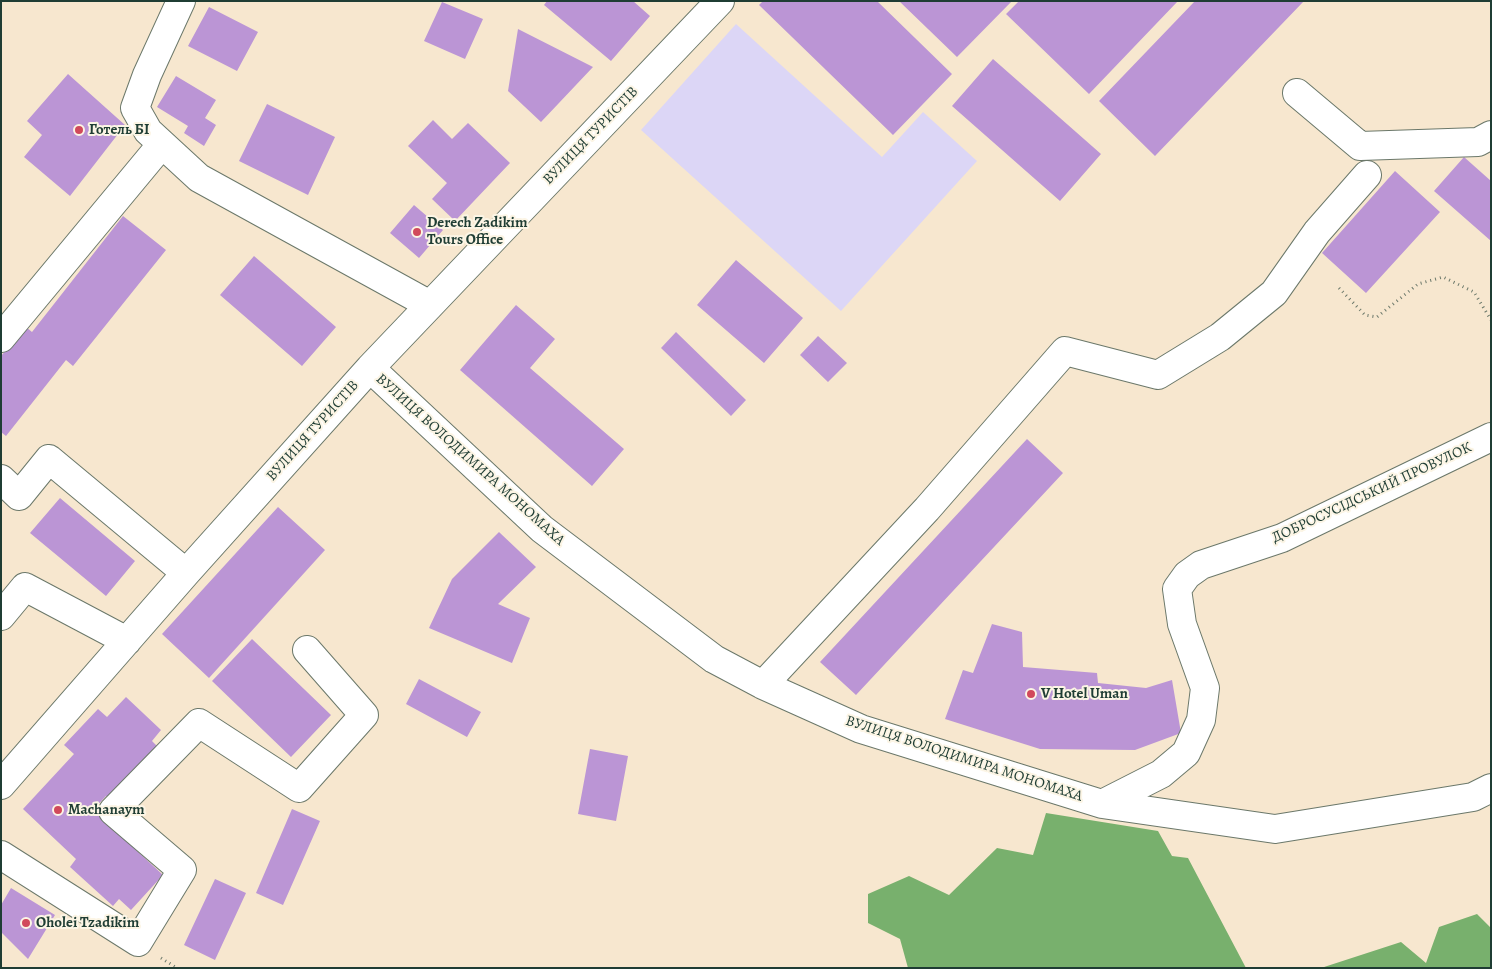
<!DOCTYPE html>
<meta charset="utf-8">
<style>
body{margin:0}
#map{position:relative;width:1492px;height:969px;overflow:hidden;background:#f7e7cf;font-family:Alegreya,serif}
canvas{display:block}
.frame{position:absolute;inset:0;border:2px solid #1f3d34;pointer-events:none}
</style>
<div id="map">
<canvas width="1492" height="969"></canvas>
<div class="frame"></div>
</div>
<script>
const g = document.querySelector('canvas').getContext('2d');
g.lineJoin = 'round';
function paint(path, color) {
  g.fillStyle = color;
  g.fill(path, 'evenodd');
}
function strokePath(path, color, width, dash) {
  g.strokeStyle = color;
  g.lineWidth = width;
  g.lineCap = dash ? 'butt' : 'round';
  g.setLineDash(dash || []);
  g.stroke(path);
}
function label(font, color, halo, rows, align = 'center') {
  g.font = font + ' Alegreya,serif';
  g.lineWidth = 4;
  g.setLineDash([]);
  g.textBaseline = 'middle';
  g.strokeStyle = halo;
  g.fillStyle = color;
  for (const [text, x, y, turn = 0] of rows) {
    g.save();
    g.translate(x, y);
    g.rotate((+turn || 0) * Math.PI / 180);
    g.textAlign = isNaN(turn) ? turn : align;
    if (halo) g.strokeText(text, 0, 0);
    g.fillText(text, 0, 0);
    g.restore();
  }
}
paint(new Path2D(`
 M736,24l146,133 41,-45 54,49 -136,150 -200,-181z`), '#dcd6f6');
paint(new Path2D(`
 M1046,813l112,18 14,25 16,2 58,110h-338l-8,-29 -32,-16v-29l41,-18 40,19 48,-47 36,7z
 M1477,914l14,14v40h-170l80,-26 25,21 13,-36z`), '#78b06d');
paint(new Path2D(`
 M547,1h86l17,15 -39,45 -67,-56z
 M763,1h114l75,73 -59,61 -134,-130z
 M899,1h113l-55,56z
 M1019,1h159l-89,93 -83,-80z
 M1195,1h109l-149,155 -56,-55z
 M442,2l41,17 -18,40 -41,-18z
 M209,7l49,25 -21,39 -49,-25z
 M518,29l75,38 -52,55 -33,-31z
 M993,59l108,95 -41,47 -108,-95z
 M68,74l57,51 -55,71 -46,-39 18,-22 -15,-14z
 M176,76l40,24 -11,18 11,7 -12,21 -20,-13 4,-7 -31,-19z
 M267,104l68,33 -27,58 -69,-34z
 M433,120l19,19 16,-16 42,40 -55,58 -23,-22 15,-16 -39,-37z
 M1464,157l27,24v60l-57,-50z
 M1395,171l45,41 -74,81 -44,-40z
 M414,205l29,25 -24,28 -29,-25z
 M123,216l43,34 -93,116 -7,-6 -60,76 -5,-4v-76l25,-29 6,5z
 M254,256l82,71 -34,39 -82,-71z
 M736,260l67,58 -39,45 -67,-58z
 M516,305l39,34 -25,29 94,81 -32,37 -132,-116z
 M676,332l70,68 -15,16 -70,-68z
 M818,336l29,27 -19,19 -28,-27z
 M1027,439l36,34 -207,222 -36,-33z
 M60,498l75,63 -29,35 -76,-63z
 M278,507l47,43 -116,128 -47,-44z
 M499,532l37,35 -38,37 32,14 -18,45 -83,-35 23,-49z
 M992,624l30,8 1,35 74,6 1,10 48,5 26,-8 9,53 -46,17 -95,-1 -95,-30 18,-49 10,3z
 M252,639l79,76 -40,42 -79,-76z
 M419,679l62,33 -14,25 -61,-33z
 M126,697l35,33 -9,11 7,7 -48,52 -5,-4 -13,14 70,65 -32,35 -12,-11 -6,7 -43,-39 6,-8 -53,-50 51,-55 -10,-9 34,-36 9,8z
 M590,749l38,7 -12,65 -38,-7z
 M292,809l28,12 -37,84 -27,-12z
 M215,879l31,14 -31,67 -31,-15z
 M11,888l44,27 -27,44 -27,-27v-27z`), '#bb95d5');
const minor = new Path2D(`
 M181,1l-34,74 -12,33 13,23 51,47 231,127
 M1297,93l63,53 118,-4 13,-7
 M1,338l161,-194
 M370,368l172,161 172,130 49,26 98,44 241,75 173,25 198,-32 18,-9
 M1,479l18,17 30,-37 137,114
 M1,616l24,-29 102,54
 M763,685l164,-176 138,-158 93,24 62,-38 54,-44 43,-61 50,-57
 M1,785l185,-212 184,-205 350,-367
 M1102,804l59,-30 25,-21 15,-33 4,-32 -23,-64 -5,-35 10,-14 14,-10 81,-27 209,-101
 M1,855l137,87 44,-72 -69,-59 86,-88 100,65 65,-73 -57,-65`);
strokePath(minor, '#6b786a', 30);
strokePath(new Path2D(`
 M1339,288l26,27 12,2 41,-33 25,-7 31,15 17,28
 M161,958l16,10`), '#6b786a', 3, [1, 4]);
strokePath(minor, '#fff', 28);
for (const [x, y, r, color] of [
 [79,130,5,"#d1495b"],
 [417,232,5,"#d1495b"],
 [1031,694,5,"#d1495b"],
 [58,810,5,"#d1495b"],
 [26,923,5,"#d1495b"]
]) {
  const dot = new Path2D();
  dot.arc(x, y, r, 0, 2 * Math.PI);
  g.fillStyle = color;
  g.fill(dot);
  strokePath(dot, '#fcf5e5', 2);
}
label('bold 15px', '#1f3d34', '#fcf5e5', [
 ["Готель БІ",89,130],
 ["Derech Zadikim",427,223],
 ["Tours Office",427,240],
 ["V Hotel Uman",1041,694],
 ["Machanaym",68,810],
 ["Oholei Tzadikim",36,923]
], 'left');
label('15px', '#1f3d34', '#fcf5e5', [
 ["ВУЛИЦЯ ТУРИСТІВ",591,136,-46],
 ["ВУЛИЦЯ ТУРИСТІВ",313,431,-48],
 ["ВУЛИЦЯ ВОЛОДИМИРА МОНОМАХА",470,460,42],
 ["ДОБРОСУСІДСЬКИЙ ПРОВУЛОК",1372,493,-25],
 ["ВУЛИЦЯ ВОЛОДИМИРА МОНОМАХА",964,759,18]
]);
</script>
